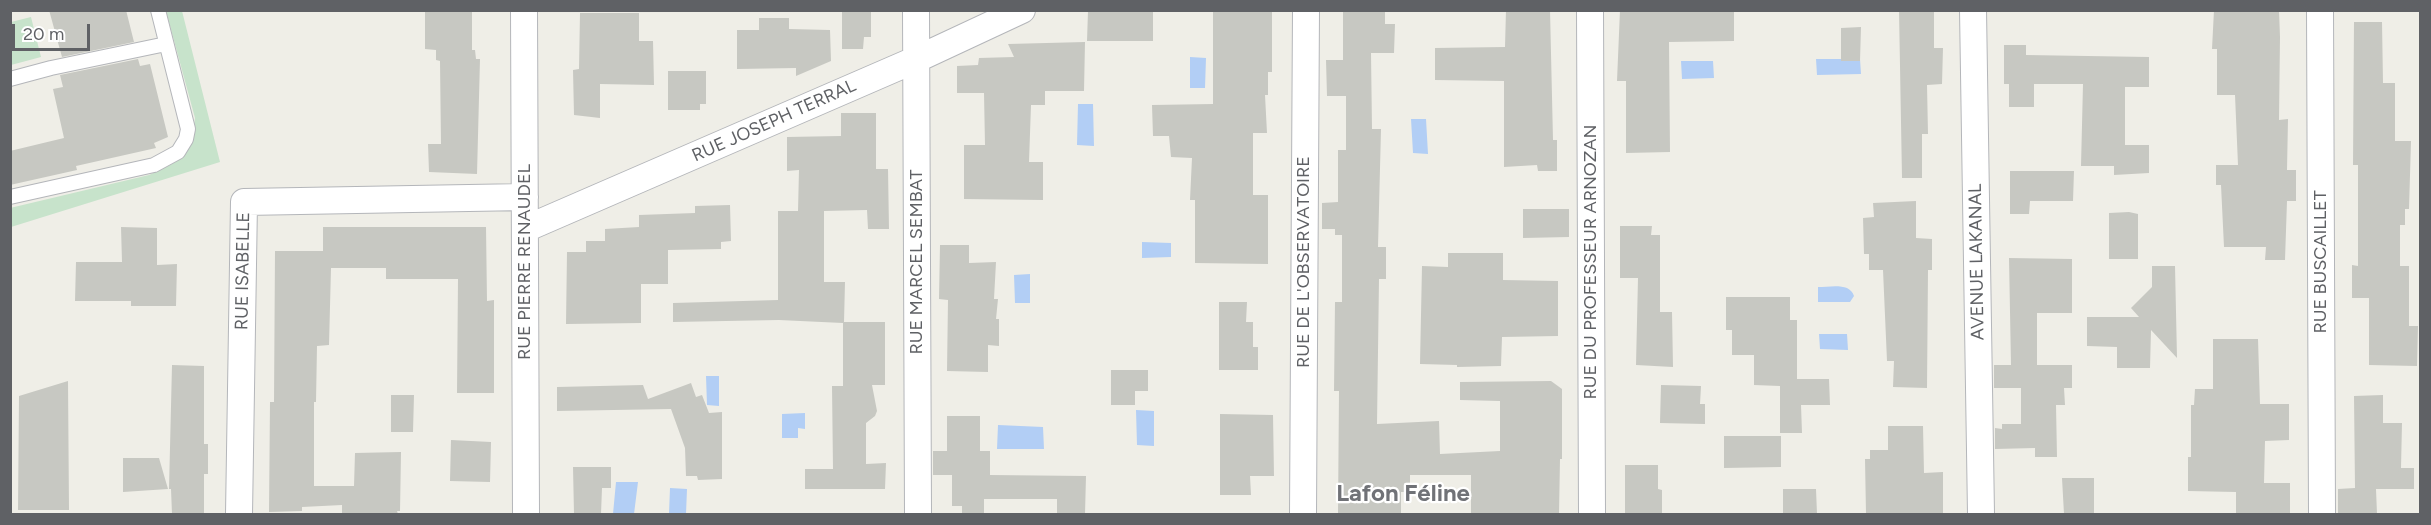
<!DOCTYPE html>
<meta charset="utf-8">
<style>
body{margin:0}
#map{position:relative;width:2431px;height:525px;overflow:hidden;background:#efeee7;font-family:Figtree,sans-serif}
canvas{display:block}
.frame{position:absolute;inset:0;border:12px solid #5f6165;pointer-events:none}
.scale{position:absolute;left:12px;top:24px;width:78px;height:27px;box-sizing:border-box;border:3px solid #5f6165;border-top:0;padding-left:8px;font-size:18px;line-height:21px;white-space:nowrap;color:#5f6165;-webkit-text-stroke:4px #fff;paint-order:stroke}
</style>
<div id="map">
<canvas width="2431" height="525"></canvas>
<div class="frame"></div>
<div class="scale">20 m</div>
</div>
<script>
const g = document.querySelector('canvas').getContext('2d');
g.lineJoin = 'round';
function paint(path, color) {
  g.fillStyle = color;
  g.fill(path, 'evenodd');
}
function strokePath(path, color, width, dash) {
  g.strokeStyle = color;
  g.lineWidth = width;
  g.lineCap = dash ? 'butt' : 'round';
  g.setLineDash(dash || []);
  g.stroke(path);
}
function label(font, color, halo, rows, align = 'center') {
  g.font = font + ' Figtree,sans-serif';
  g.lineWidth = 4.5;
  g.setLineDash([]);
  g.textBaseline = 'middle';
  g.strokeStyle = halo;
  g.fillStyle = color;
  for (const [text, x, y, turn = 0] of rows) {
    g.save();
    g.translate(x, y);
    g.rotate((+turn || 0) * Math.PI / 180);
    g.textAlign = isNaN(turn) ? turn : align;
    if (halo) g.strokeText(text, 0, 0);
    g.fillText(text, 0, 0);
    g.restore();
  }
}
paint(new Path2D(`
 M166,11h16l38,151 -209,65 -1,-19 139,-33 23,-11 15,-13 5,-10 3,-23z
 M31,17l10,40 -30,8v-43z`), '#c7e3cb');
paint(new Path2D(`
 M1190,57l16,1 -1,30h-15z
 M1816,59h44l1,15 -44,1z
 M1681,61h32l1,17 -32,1z
 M1078,104h15l1,42 -17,-1z
 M1411,119h15l2,35 -15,-1z
 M1142,242l29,1v14l-29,1z
 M1030,274v29h-15l-1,-28z
 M1818,287c12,0 32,-5 36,9l-4,6h-32z
 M1819,334h28l1,16 -28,-1z
 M706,376h13v30l-12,-1z
 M1136,410l18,1v35l-17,-1z
 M805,413v16l-7,-1v10h-16v-24z
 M998,425l45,2 1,22h-47z
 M616,482h22l-4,32h-21z
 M670,488l17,1 -1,25h-17z`), '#b2cef5');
paint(new Path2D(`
 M49,10h77l8,32 -72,15z
 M425,10h47v40h3l1,9h4l-3,115 -48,-2 -1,-28h13l-1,-83 -4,-1v-10l-11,-1z
 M842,10h29v27h-7l-1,12h-21z
 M1153,10v31h-66l1,-30z
 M1213,10h59v62h-4v23h-3l2,38h-14v62h15v69l-73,-1v-63h-5l2,-42 -21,-1 -2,-21h-16l-1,-31 61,-1z
 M1343,10h42v14h10l-1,29h-23l1,76h9l-3,118h8v32h-7l-2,145 62,-3 1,33 60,-3v-50l-40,-1v-18l91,-1 11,8v70h-2l-1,55h-88v-39h-61v17h-9v22h-63l1,-123h-5l1,-89h7v-67h-7v-6h-13v-26l16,-1v-52h8v-54h-19l-1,-36h17z
 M1506,10h44l3,130h4v31h-19l-1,-6 -33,2v-86l-69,-1v-32l70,-1z
 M1620,10h114v31l-65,1 1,110 -44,1v-72h-9z
 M1899,10h35v38h9l-1,36 -15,1 1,49h-6v44h-20z
 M2214,10h65l1,27 -1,83 9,-1 -1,51h9v31h-9l-2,59h-20l1,-13h-42l-3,-62h-5v-20h22l-3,-70h-18v-46h-5z
 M580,13h59v28h14l1,44 -54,-1v34l-26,-3 -1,-45 6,-1z
 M759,18h30v11l41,1 1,31 -35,15v-8l-59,1v-39h22z
 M2354,22h28l1,61h12v58h16l-2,68h-4v16h-5v41h9v60h9l-1,40 -48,-1v-67h-17v-33l6,1v-101h-5z
 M1861,27l-1,34h-19v-33z
 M1085,42l-1,49h-39v14h-14l-2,57h14v38l-79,-1v-54h21l-1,-52h-27v-27l21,-1 1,-7 35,-1 -6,-13z
 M2004,45h22v10l123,2v30h-24v58h24v28l-35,2v-9h-33l2,-82h-49v23h-25v-23h-5z
 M138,59l2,7 10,-2 18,73 -14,6 2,5 -80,18 1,4 -67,15v-34l54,-13 -11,-49 10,-2 -3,-12z
 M668,71h38v33h-6v6h-32z
 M841,113h35v56h12l1,60h-21l-1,-19 -43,1v71h21l-1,40h41v63h-13l5,26 -2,5 -9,7v41l20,-1 -1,26h-80v-20h28l-1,-83h11v-63l-64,-3 -106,2v-19l105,-3v-89h20l1,-41 -12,1v-34l54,-1z
 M2010,171h64l-1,30h-43l-1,13h-19z
 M1916,201v37l16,1v31h-4l-1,118 -34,-1 1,-26h-7l-4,-91h-14v-16h-5l-1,-36 11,-1 -1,-14z
 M730,205l1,36 -10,1v7l-53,1v34h-27v39l-75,1 1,-72h19v-11h19v-12l34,-2v-12l56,-2v-7z
 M1523,209h46v28l-46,1z
 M2129,212l9,2v45h-29v-46z
 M1620,226h32l-1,9h9v77h12l1,55 -37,-2 2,-87h-18z
 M121,227l36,1v37l20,-1 -1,42h-45v-5h-56l1,-39h46z
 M323,227h163l1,74 7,-1v93h-37l1,-114h-72v-11h-55l-2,77 -12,1 -1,56h-2v84h40l1,-33 46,-1 -1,59h-3l1,3h-56v-9l-40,2v4l-33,1 1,-110h4l1,-151h48z
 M940,245h29v18l27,-1 -2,37h4l-2,20h3v27l-11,-1v27l-41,-1 1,-71 -9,-1z
 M1448,253h55v27l55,1v55l-56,1 -1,29 -44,1v-2l-37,-1 2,-98 26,1z
 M2009,258l63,1v54h-35v52h35v23h-8l1,17h-9l1,52h-22v-9l-40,1v-21l7,1v-5h19v-36h-27v-23h17z
 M2152,266h23l2,92 -26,-28 -1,38h-33v-21l-30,-1v-29h52l-8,-9 21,-21z
 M1726,297h64v23h7v59h32l1,26h-29l1,28h-22v-47l-26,-1v-30h-22v-25h-6z
 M1219,302h28l-1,20h7v25h5v23h-39z
 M2213,339h45l2,65h29v36l-24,1 -1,42h26v31h-54v-22l-48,-1v-34h3v-52h3l1,-16h18z
 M172,365l32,1v78h4v30h-4v40h-32l-1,-25h-2z
 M1111,370h37v21h-13v14h-24z
 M68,381l1,129h-51l1,-114z
 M691,383l5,14 6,-2 7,18 13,-1v67l-24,1 -1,-4h-11l-1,-28 -14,-39 -114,2v-24l86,-2 5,14z
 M1661,385l40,1 -1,18h5v20l-45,-1z
 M391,395h23l-1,37h-22z
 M2383,395v28h19l-1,45h13v21h-38l1,25h-39v-25l17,-1 -1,-92z
 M1220,414l53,1 1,61h-24l1,19h-31z
 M947,416h33v35h10v24l96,1 -1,38h-28v-15h-73v15h-22v-8h-10v-31h-19v-24h14z
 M1888,426h35l1,47 19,-1v42h-77l-1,-55h5v-9h18z
 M1724,436h57v31l-57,1z
 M451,440l40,2 -1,40 -40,-1z
 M123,458h36l9,31 -45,3z
 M1625,465h33v24l4,1v24h-37z
 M573,467h38v21h-9l-1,26h-27z
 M2062,478h32v36h-30z
 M1783,489h33l1,25h-34z`), '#c7c8c2');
const lane = new Path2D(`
 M10,79l41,-11 115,-24
 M10,197l144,-32 24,-13 8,-13 2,-10 -30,-119`);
const street = new Path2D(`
 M524,10l2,504
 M916,10l2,504
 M1590,10l2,504
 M1973,10l8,504
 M2320,10l2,504
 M525,229l392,-170 105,-49
 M239,514l5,-312 281,-5
 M1303,514l3,-504`);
strokePath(lane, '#b4b6ba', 16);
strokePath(street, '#b4b6ba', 28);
strokePath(lane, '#fff', 14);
strokePath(street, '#fff', 26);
label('18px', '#5f6165', '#fff', [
 ["RUE JOSEPH TERRAL",774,121,-24],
 ["RUE PIERRE RENAUDEL",525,262,-90],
 ["RUE MARCEL SEMBAT",917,262,-90],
 ["RUE DE L'OBSERVATOIRE",1304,262,-90],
 ["RUE DU PROFESSEUR ARNOZAN",1591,262,-90],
 ["AVENUE LAKANAL",1977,262,-91],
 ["RUE BUSCAILLET",2321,262,-90],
 ["RUE ISABELLE",243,271,-89]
]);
label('bold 24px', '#707277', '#fff', [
 ["Lafon Féline",1403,494]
]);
</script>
